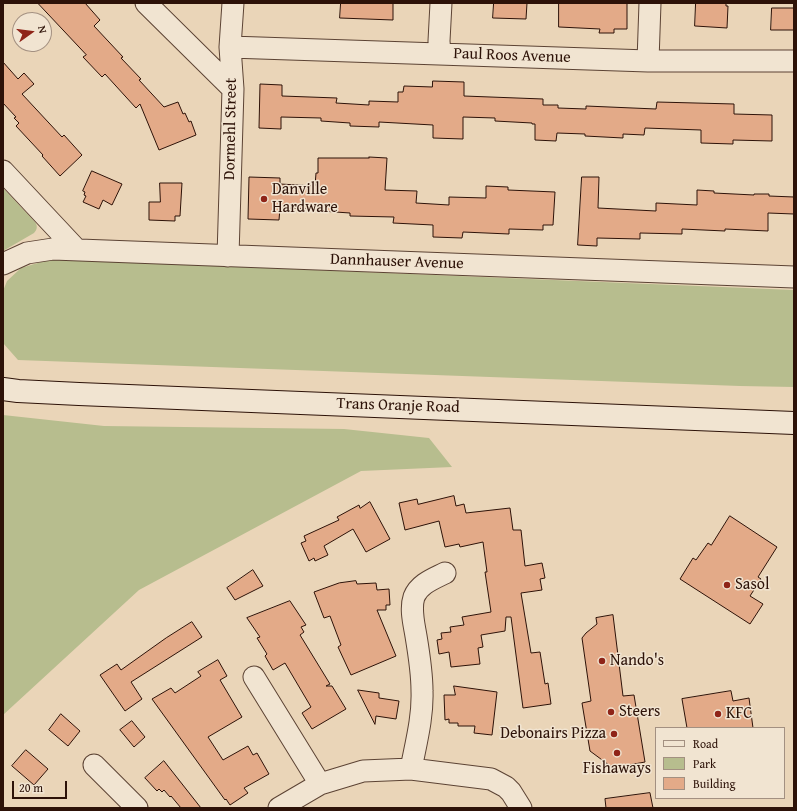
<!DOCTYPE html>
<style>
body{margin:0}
#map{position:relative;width:797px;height:811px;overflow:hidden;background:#ead5b8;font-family:"Gentium Book Plus",serif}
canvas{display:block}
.frame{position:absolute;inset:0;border:4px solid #2d1208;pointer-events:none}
.legend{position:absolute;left:655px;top:727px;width:130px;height:72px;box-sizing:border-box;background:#f1e4d1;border:1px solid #a39081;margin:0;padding:5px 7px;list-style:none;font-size:12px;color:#2d1208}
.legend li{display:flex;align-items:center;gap:8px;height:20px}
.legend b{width:20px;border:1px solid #a39081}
.north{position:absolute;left:12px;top:12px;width:40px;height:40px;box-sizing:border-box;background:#f1e4d1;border:1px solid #a39081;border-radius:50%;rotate:76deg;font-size:11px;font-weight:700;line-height:16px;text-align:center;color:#2d1208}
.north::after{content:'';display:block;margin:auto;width:14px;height:18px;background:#8f2418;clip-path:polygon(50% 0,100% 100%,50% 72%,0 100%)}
.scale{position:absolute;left:12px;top:781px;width:55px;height:18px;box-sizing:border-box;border:2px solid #2d1208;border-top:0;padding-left:5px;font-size:12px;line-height:14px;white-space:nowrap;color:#2d1208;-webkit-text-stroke:3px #f1e4d1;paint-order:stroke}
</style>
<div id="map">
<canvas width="797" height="811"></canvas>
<div class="frame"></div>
<ul class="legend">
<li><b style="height:5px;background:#f1e4d1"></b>Road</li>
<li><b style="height:11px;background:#b7bd8e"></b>Park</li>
<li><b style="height:11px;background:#e3aa88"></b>Building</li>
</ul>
<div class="north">N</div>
<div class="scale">20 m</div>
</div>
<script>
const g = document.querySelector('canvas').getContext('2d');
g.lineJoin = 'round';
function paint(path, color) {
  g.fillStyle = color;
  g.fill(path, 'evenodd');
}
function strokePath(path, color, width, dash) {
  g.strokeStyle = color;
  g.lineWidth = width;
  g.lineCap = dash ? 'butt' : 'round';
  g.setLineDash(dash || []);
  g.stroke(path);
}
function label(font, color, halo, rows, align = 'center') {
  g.font = font + ' "Gentium Book Plus",serif';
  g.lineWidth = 3;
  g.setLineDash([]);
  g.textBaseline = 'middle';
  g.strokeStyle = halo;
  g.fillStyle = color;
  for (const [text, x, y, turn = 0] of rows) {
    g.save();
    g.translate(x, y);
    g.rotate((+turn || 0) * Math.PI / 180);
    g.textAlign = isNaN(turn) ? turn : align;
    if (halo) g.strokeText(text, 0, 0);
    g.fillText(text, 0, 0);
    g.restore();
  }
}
paint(new Path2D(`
 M3,188l32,34c3,4 2,8 -1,11l-31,18z
 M51,259l743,31v97l-54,-1 -722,-26 -15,-17v-52l4,-10 14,-13z
 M3,415l101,11 240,3 85,9 23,29 -91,4 -222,119 -136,125z`), '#b7bd8e');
const building = new Path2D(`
 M38,3h47l15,17 -6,6 29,31 -2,1 20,21 -2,1 25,27 14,-5 5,12 2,-1 4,9 2,-1 5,14 -37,15 -19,-46 -4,4 -31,-34 -3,3 -19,-20 3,-2z
 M341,3h52v17l-53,-2z
 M494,3h33l-1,16 -33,-1z
 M559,3h68v26h-13v4h-15l1,-4 -41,-2z
 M696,3h30v3h2l-1,22 -32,-2z
 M772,8h22v22h-23z
 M3,62l15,17 6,-6 10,11 -12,10 40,43 2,-2 18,20 -22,21 -18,-20 1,-1 -27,-29 3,-3 -5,-5 2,-1 -13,-14z
 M433,81l31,1v14l79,3v6h15v3l28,1v-3l70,3 1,-7 77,2v10l38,1v26l-39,-1v4l-32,-1v-13l-56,-2 -1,7 -21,-1v4l-38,-2v-2l-28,-1 -1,8 -21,-1v-16h-3v-1l-37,-2v-3l-32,-1v22l-30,-1v-13l-54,-3v5l-29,-1v-3l-29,-2v-3l-40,-1v12l-22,-1 1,-44 22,1v11l55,2 -1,5 33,2v-4l29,1v-10h5l1,-6 28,1z
 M369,157l18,1 -2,32 32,1 -1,12 33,2v-8l37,1v-12l22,1v3l47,2 -2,33h-10v5l-34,-1v5l-46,-2 -1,6 -29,-1v-12l-40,-2 1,-6 -44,-1v-3l-29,-2v-2l-41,-1 -1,12 -31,-1 1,-42 31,1v6l35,2 1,-13h2v-15h51z
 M92,171l30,13 -10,21 -9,-5 -4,9 -16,-7 3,-6 -2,-1 1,-3 -2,-1z
 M582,177h17l-1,31 58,3v-8l41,2v-15l17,1v2l40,2v-1h15v2l25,1v17l-26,-1v18l-43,-2v2l-43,-2v5l-42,-1v6l-43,-1v8l-19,-1z
 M160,183h22l-2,33h-5v5l-26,-1v-18h11z
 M454,496l2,10 8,-2 2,9 44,-5 3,22h8l4,36 17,-3 3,15 -5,1 2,11 -21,3 10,60 9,-1 5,32 3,-1 3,21 -28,4 -12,-91h-5l-1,14 -24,4 2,12 -5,1 2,16 -29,3 -2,-15 -10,2 -2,-14 5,-1 -1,-6 10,-1 -1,-5 14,-2 -2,-8 29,-5 -6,-40h2l-4,-30 -23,5 -1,-3 -14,3 -6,-26 -34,9 -6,-27 18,-4 1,5z
 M370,502l20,37 -24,13 -13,-23 -29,17 4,9 -13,6 -1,-3 -5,3 -8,-18 5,-2 -2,-5 35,-16 -2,-3 22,-12 1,3z
 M730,516l47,31 -19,30 3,2 -11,17 13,8 -13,20 -70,-45 13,-21 3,2 12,-17 3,2z
 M253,570l10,16 -28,14 -8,-12z
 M356,581l1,3 19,-1 1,7 12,-1 1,16h-4v5h-9l19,46 -45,19 -13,-28 3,-2 -11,-29 -6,2 -10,-26 25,-9z
 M290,601l16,24 -5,2 3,5 -4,3 30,49 -4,2h6l14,23 -34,20 -10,-16 9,-6 -26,-44 -12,7 -8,-14 2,-2 -10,-16 3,-1 -13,-19z
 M613,615l10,81 11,-1 11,67 -32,6 -23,-17 -8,-48 9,-2 -9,-63 4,-5 11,-9 -1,-6z
 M192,622l10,15 -71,45 11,17 -17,12 -25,-36 17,-11 4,6 45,-32z
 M218,660l9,16 -7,4 22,37 -34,20 15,23 25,-14 5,9 4,-2 12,21 -25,14 4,5 -18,12 -4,-6 -1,1 -73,-101 19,-11 4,5 26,-17 -3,-4z
 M454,686l43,6 -5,43 -18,-2 1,-7h-17v-3h-9v-4l-4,1 -1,-25h11z
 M358,690l21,3v5l20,3 -3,18 -20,-3 -1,8z
 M731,691l2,10 16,-3 4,30h-66l-5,-29z
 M61,714l19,17 -12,15 -19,-16z
 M132,721l13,16 -11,10 -14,-17z
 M26,750l22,19 -14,16 -22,-19z
 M164,761l37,47h-20l-10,-12 -1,1 -6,-7 -2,2 -3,-3 -2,2 -12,-13z
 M650,793l3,15h-47l-1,-9z`);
paint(building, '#e3aa88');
strokePath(building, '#2d1208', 1);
const minor = new Path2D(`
 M146,3l87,86
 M230,47l418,14h146
 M440,54l-1,-13 2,-38
 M648,61l2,-58
 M3,171l74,79
 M228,256l5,-167 -3,-42 3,-44
 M3,264l24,-11 26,-4 741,28
 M254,677l66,107
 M94,765l43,43
 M411,769c5,-26 12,-52 11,-78 0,-19 -3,-37 -6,-55 -2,-12 -6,-27 -2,-39 5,-13 19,-18 31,-24
 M279,808l41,-24 43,-13 48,-2 80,10 15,8 5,5 10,16`);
const secondary = new Path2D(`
 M3,389l15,2 61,3 715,29`);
strokePath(minor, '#5c4334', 23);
strokePath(secondary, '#2d1208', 24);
strokePath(minor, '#f1e4d1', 21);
strokePath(secondary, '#f1e4d1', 22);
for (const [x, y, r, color] of [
 [264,199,4,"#8f2418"],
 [727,585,4,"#8f2418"],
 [602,661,4,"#8f2418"],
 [611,712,4,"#8f2418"],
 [718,714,4,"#8f2418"],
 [614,734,4,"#8f2418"],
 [617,753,4,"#8f2418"]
]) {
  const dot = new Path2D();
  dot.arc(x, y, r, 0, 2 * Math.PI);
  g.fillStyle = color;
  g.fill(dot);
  strokePath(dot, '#f1e4d1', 1.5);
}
label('16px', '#2d1208', '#f1e4d1', [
 ["Paul Roos Avenue",512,56,2],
 ["Dormehl Street",231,129,-89],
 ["Dannhauser Avenue",397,262,2],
 ["Trans Oranje Road",398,406,2]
]);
label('16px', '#2d1208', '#f1e4d1', [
 ["Danville",272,190],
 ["Hardware",272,208],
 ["Sasol",735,585],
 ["Nando's",610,661],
 ["Steers",619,712],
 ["KFC",726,714],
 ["Debonairs Pizza",606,734,"right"],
 ["Fishaways",617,769,"center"]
], 'left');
</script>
